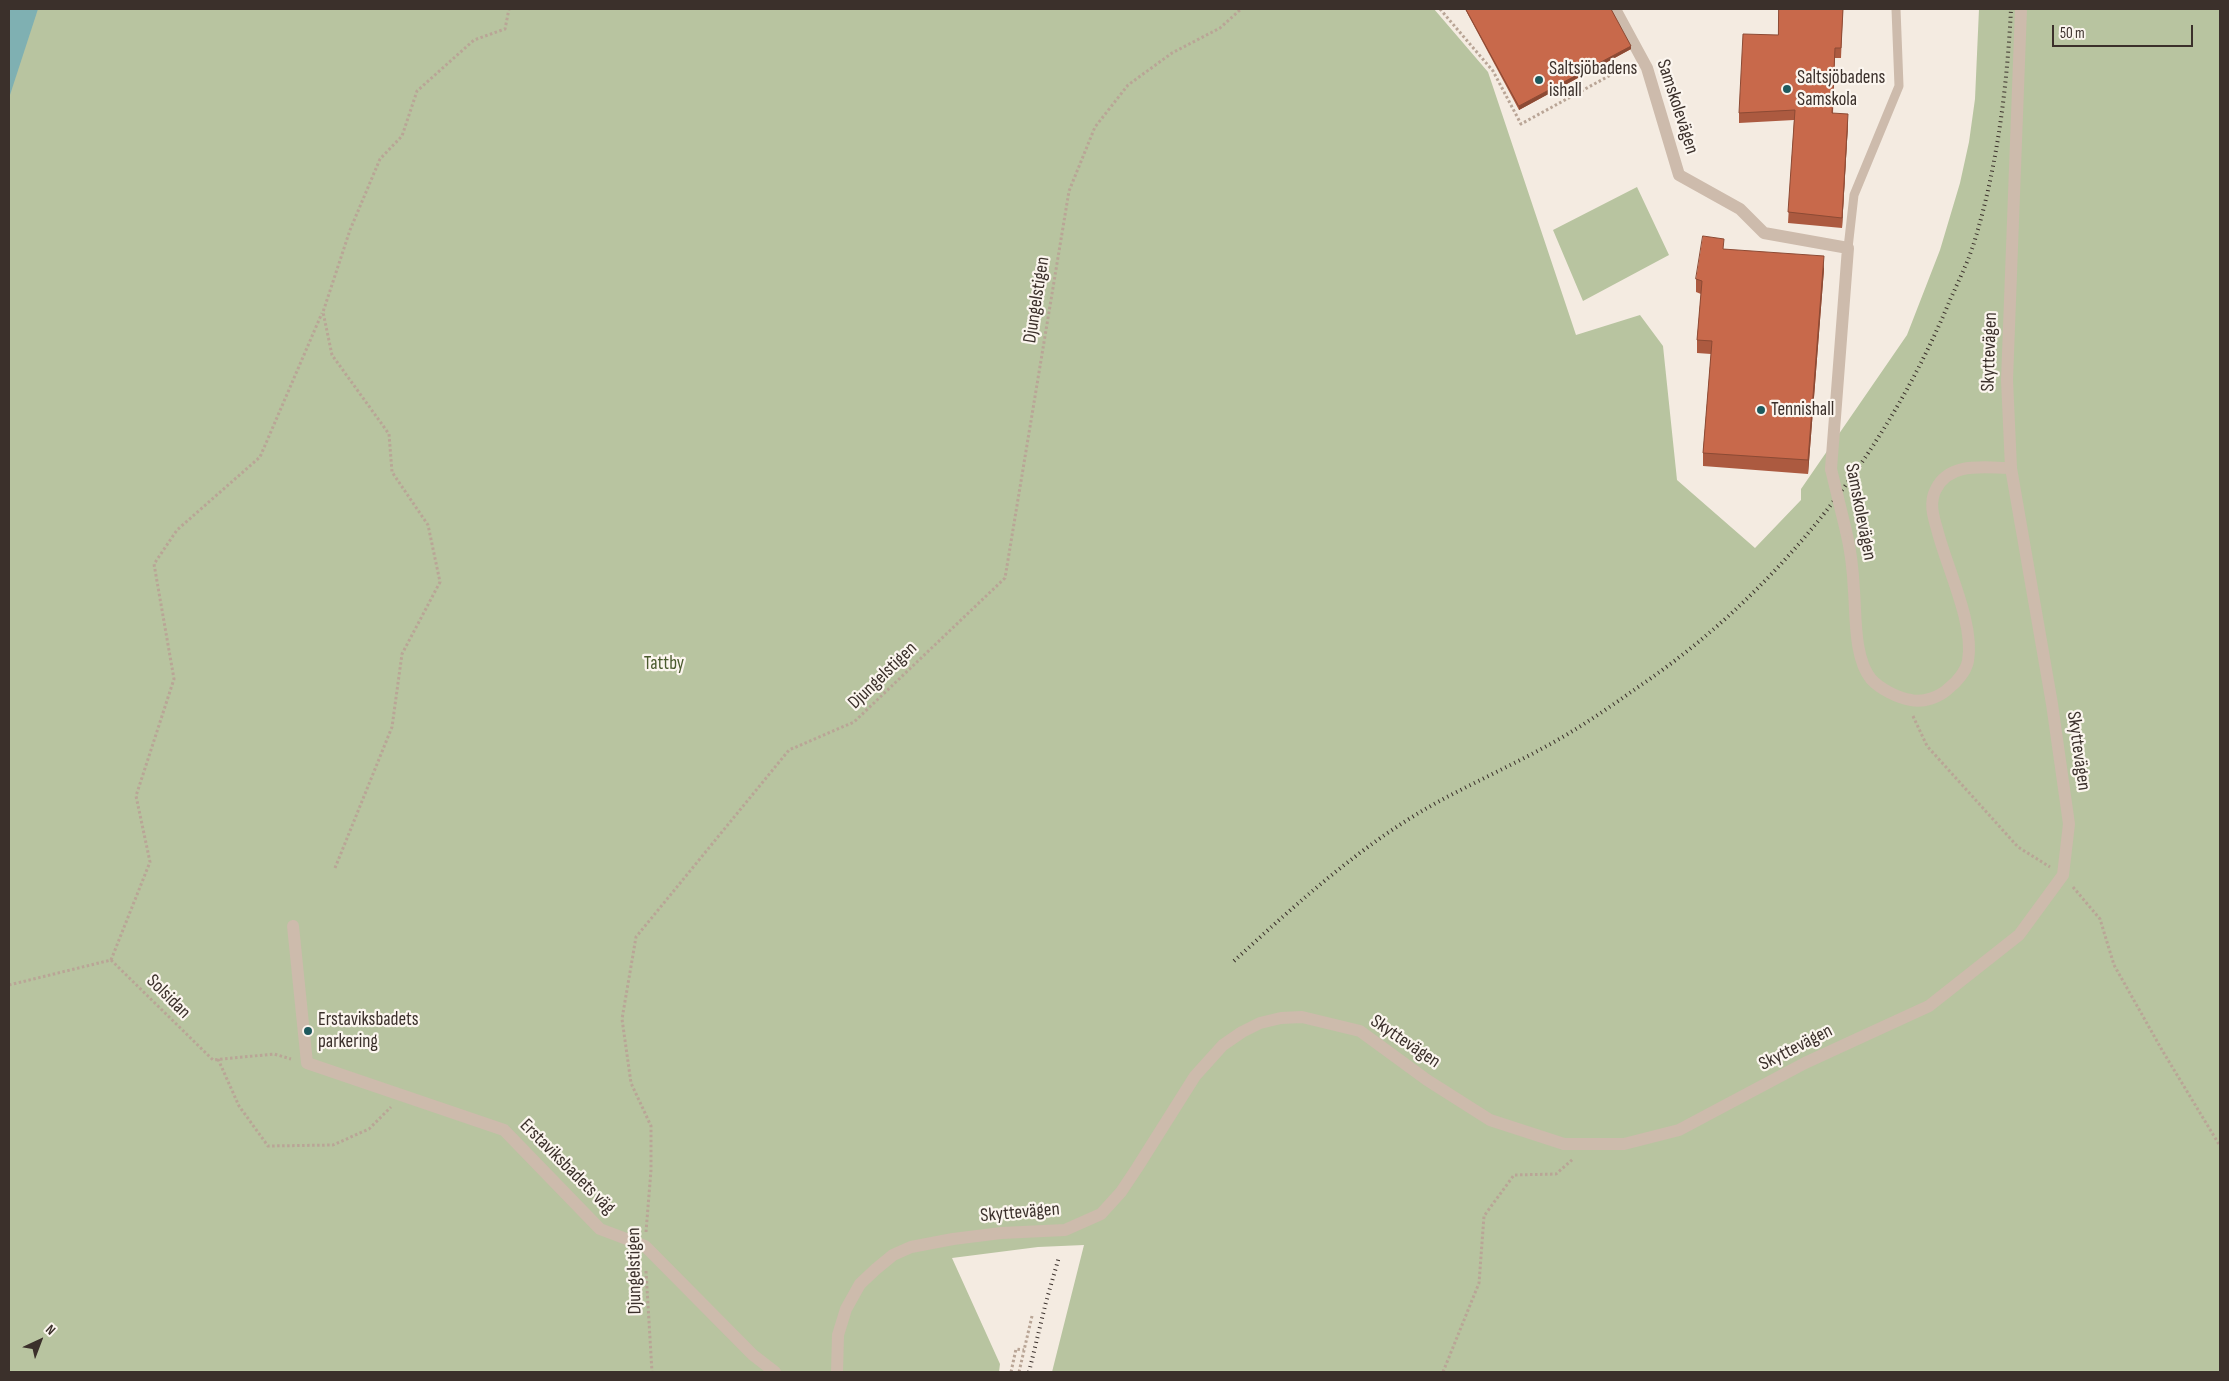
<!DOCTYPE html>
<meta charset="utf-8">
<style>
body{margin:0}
#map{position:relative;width:2229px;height:1381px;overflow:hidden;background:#f4ebe1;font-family:"Sofia Sans Condensed",sans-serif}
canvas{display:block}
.frame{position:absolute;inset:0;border:10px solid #3b302b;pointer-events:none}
.north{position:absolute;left:15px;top:1316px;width:50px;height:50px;-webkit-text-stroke:4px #fbf5ee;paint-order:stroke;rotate:43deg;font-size:14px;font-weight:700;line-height:20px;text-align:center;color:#3b302b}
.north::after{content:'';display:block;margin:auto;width:18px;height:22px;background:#3b302b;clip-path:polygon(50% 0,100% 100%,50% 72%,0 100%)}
.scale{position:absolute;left:2052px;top:25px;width:141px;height:22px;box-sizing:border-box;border:2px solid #3b302b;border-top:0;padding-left:6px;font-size:15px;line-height:18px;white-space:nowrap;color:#3b302b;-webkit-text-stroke:4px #fbf5ee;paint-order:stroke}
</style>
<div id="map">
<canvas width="2229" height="1381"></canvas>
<div class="frame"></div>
<div class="north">N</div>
<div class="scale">50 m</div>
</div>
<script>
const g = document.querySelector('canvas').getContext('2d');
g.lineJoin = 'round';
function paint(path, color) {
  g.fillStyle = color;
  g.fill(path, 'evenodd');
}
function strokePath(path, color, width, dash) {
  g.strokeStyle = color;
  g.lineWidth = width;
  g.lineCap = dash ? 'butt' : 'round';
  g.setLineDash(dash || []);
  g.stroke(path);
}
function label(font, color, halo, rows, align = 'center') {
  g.font = font + ' "Sofia Sans Condensed",sans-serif';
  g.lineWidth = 4.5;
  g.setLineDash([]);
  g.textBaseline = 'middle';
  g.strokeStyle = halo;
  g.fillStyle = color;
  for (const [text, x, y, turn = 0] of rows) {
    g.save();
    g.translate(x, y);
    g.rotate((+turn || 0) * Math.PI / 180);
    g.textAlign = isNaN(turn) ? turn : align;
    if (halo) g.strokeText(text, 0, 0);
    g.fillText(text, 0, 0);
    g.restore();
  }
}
paint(new Path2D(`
 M9,9h1425l54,63 88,263 64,-20 23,31 14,134 78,68 46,-48v-11l106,-154 33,-85 20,-67 9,-41 6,-43 4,-90h241v1363h-1168l32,-127 -46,2 -86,11 48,106 -1,8h-990z
 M1637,187l32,68 -86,46 -30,-71z`), '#b8c4a0');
paint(new Path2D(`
 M9,9h29l-29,89z`), '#7fb0b2');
strokePath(new Path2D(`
 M1440,9l53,62 28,53 108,-59
 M1913,716l14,30 91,101 32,20
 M335,868l57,-141 10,-73 38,-72 -12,-57 -36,-53 -3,-38 -57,-79 -9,-43 27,-82 30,-71 22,-23 15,-45 57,-51 31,-11 4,-20
 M2073,887l27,32 14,46 48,85 58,96
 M111,960l39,-98 -14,-66 38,-117 -20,-115 23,-34 83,-73 62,-144
 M9,985l102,-25 102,100 61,-6 17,5
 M218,1059l21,47 29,40 65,-1 36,-16 22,-22
 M646,1232l5,-62v-44l-20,-43 -9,-64 14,-82 153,-187 65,-28 151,-144 64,-387 26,-64 33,-42 44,-32 48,-25 21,-19
 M646,1271l6,101
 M1011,1372l5,-23 8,1
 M1019,1372l13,-56
 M1443,1372l36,-89 5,-67 30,-41 42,-1 17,-15`), '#b9a596', 3, [2.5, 2.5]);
strokePath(new Path2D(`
 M1848,248l6,-53 45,-109 -3,-77`), '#cdbbac', 9);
strokePath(new Path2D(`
 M1615,9l32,59 32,107 61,34 24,24 84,15 -17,221
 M1846,531c5,20 7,39 8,60 2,25 0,67 17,88 9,10 27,19 40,21 12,3 29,-3 38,-12 8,-6 17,-17 19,-27 7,-37 -22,-95 -31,-132 -4,-13 -8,-27 -1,-40 14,-28 49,-21 75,-21
 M293,926l14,137 197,67 96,99 45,17 108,109 22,17`), '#cdbbac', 12);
strokePath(new Path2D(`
 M837,1372l1,-37 8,-26 14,-25 16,-15 17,-14 18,-8 42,-8 48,-6 64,-3 36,-16 20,-22 16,-24 58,-92 28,-31 19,-13 18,-9 21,-5 21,-1 58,14 67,49 63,40 74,24h60l55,-14 126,-67 124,-57 90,-71 44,-60 6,-51 -17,-120 -41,-236 -4,-88 14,-371`), '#cdbbac', 12);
strokePath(new Path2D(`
 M1234,961c59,-54 119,-109 188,-150 39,-23 81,-41 121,-63 34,-18 67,-41 98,-63 137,-93 246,-233 309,-385 8,-18 17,-36 23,-54 24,-76 34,-158 38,-237
 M1029,1372l17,-70 13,-45`), '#3b302b', 4, [1, 4]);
strokePath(new Path2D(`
 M1831,469l15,62`), '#cdbbac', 12);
paint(new Path2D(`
 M1465,9h146l20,40 -112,61z
 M1843,9l-2,49h-6l-2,55 15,11 -6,104 -54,-5 6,-103 -55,3v-10l39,-78z
 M1724,249l100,20 -16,205 -105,-8v-13l8,-99 -14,-1v-13l4,-46 -5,-2v-13z`), '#ac5a40');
paint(new Path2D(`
 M1631,46v3l-112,61v-4z
 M1848,114v10l-6,104v-10z
 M1824,256v13l-16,205v-14z`), '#8c4a34');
const building = new Path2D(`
 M1466,9h145l20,37 -112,60z
 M1779,9h64l-2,39h-6l-3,65 16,1 -6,104 -54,-6 7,-102 -56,3 4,-79 35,1z
 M1703,236l21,3 -1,10 101,7 -16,204 -105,-7 9,-112 -15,-1 5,-59 -6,-2z`);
paint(building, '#c8694b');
strokePath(building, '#8c4a34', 1);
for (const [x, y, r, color] of [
 [1539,80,5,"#1f5a5e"],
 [1787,89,5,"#1f5a5e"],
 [1761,410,5,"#1f5a5e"],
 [308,1031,5,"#1f5a5e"]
]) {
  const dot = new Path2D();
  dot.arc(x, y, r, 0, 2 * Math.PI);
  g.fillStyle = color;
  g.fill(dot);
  strokePath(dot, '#fbf5ee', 2);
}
label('19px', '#3b302b', '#fbf5ee', [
 ["Saltsjöbadens",1549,69],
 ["ishall",1549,91],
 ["Saltsjöbadens",1797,78],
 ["Samskola",1797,100],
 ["Tennishall",1771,410],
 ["Erstaviksbadets",318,1020],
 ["parkering",318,1042]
], 'left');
label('19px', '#3b302b', '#fbf5ee', [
 ["Samskolevägen",1677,107,72],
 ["Djungelstigen",1037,300,-81],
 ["Skyttevägen",1990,352,-88],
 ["Samskolevägen",1860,512,79],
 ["Djungelstigen",883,676,-44],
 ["Skyttevägen",2078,751,82],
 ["Solsidan",168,997,45],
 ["Skyttevägen",1405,1042,34],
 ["Skyttevägen",1796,1048,-27],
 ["Erstaviksbadets väg",567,1167,45],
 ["Skyttevägen",1020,1213,-5],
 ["Djungelstigen",635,1271,-91]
]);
label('19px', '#4a5a2e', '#fbf5ee', [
 ["Tattby",664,664]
]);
</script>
